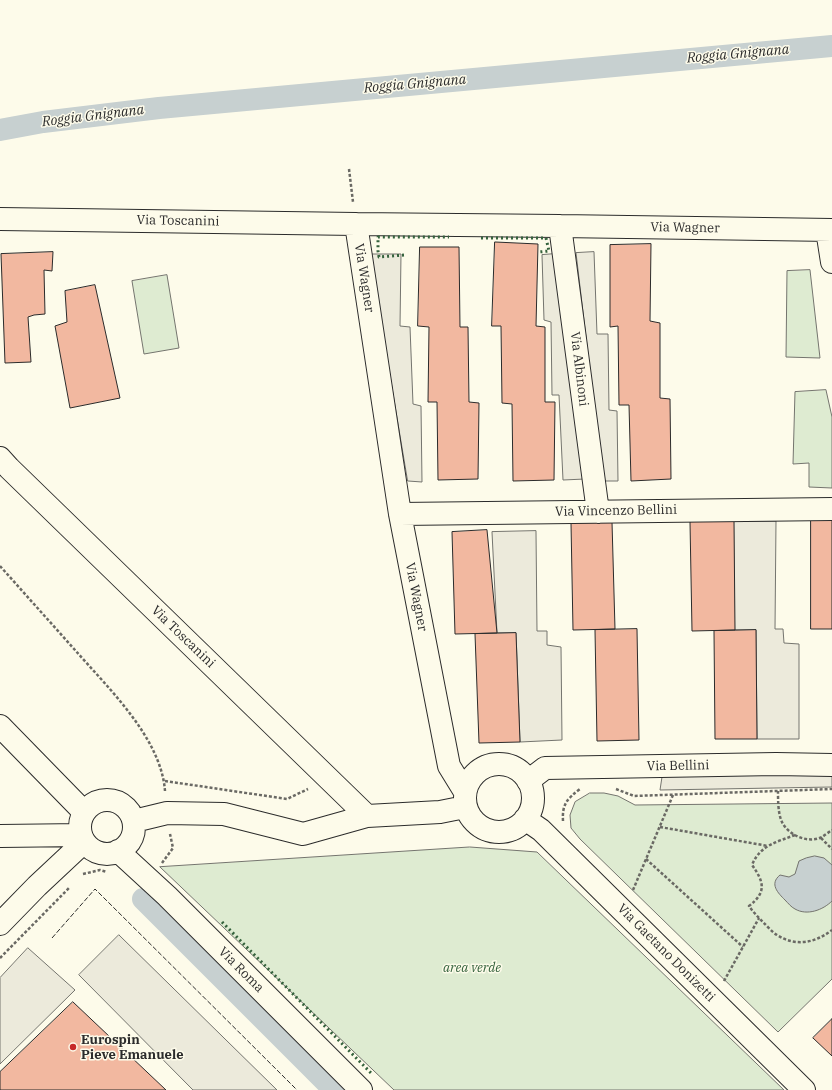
<!DOCTYPE html>
<style>
body{margin:0}
canvas{display:block;background:#fdfbea}
</style>
<canvas width="832" height="1090"></canvas>
<script>
const g = document.querySelector('canvas').getContext('2d');
g.lineJoin = 'round';
function paint(path, color) {
  g.fillStyle = color;
  g.fill(path, 'evenodd');
}
function strokePath(path, color, width, dash) {
  g.strokeStyle = color;
  g.lineWidth = width;
  g.lineCap = dash ? 'butt' : 'round';
  g.setLineDash(dash || []);
  g.stroke(path);
}
function label(font, color, halo, rows, align = 'center') {
  g.font = font + ' "IBM Plex Serif",serif';
  g.lineWidth = 3;
  g.setLineDash([]);
  g.textBaseline = 'middle';
  g.strokeStyle = halo;
  g.fillStyle = color;
  for (const [text, x, y, turn = 0] of rows) {
    g.save();
    g.translate(x, y);
    g.rotate((+turn || 0) * Math.PI / 180);
    g.textAlign = isNaN(turn) ? turn : align;
    if (halo) g.strokeText(text, 0, 0);
    g.fillText(text, 0, 0);
    g.restore();
  }
}
const green = new Path2D(`
 M810,270l10,88 -34,-1 1,-86z
 M167,275l12,73 -35,6 -12,-73z
 M826,390l6,27v71l-23,-1v-24l-16,1 2,-72z
 M590,793h14l14,3 17,9 197,-2v176l-54,53 -198,-193 -9,-11 -1,-13 5,-13z
 M470,847l67,5 247,238h-390l-234,-223z`);
paint(green, '#deebd1');
strokePath(green, '#74746e', 1);
const parking = new Path2D(`
 M594,252l3,82h11l1,76 8,1 1,70h-15l-27,-228z
 M370,254h31l-1,72 10,1 3,77 8,2 1,76 -14,-1z
 M555,254l30,225 -22,1 -4,-85h-7l-1,-73 -7,-2 -2,-65z
 M734,521h42l-1,108h8l1,14 15,1v95h-42l-1,-109h-21z
 M536,531l1,100h10v14l14,2 1,93 -42,2 -4,-109h-19l-5,-101z
 M832,772v15l-172,3 2,-13z
 M119,935l158,155h-84l-114,-115z
 M28,948l47,42 -75,74v-86z`);
paint(parking, '#eceadb');
strokePath(parking, '#74746e', 1);
const water = new Path2D(`
 M815,856l9,2 8,7v36c-9,9 -25,15 -37,8 -4,-2 -7,-6 -10,-9 -7,-7 -16,-16 -5,-25l9,2 6,-3 4,-13 7,-3z`);
paint(water, '#c7d0d0');
strokePath(water, '#74746e', 1);
strokePath(new Path2D(`
 M0,130l43,-8 116,-14 673,-62
 M143,899l191,191`), '#c7d0d0', 22);
const building = new Path2D(`
 M495,242l43,2 -2,82 9,1v75h10l-1,78 -41,1 -1,-77 -10,-1 -1,-77h-9z
 M651,244l-1,77 10,2v75l10,1 1,80 -40,2 -2,-76h-10l-1,-79 -8,1v-82z
 M420,247h39l1,80h8l1,75 10,1 -1,76 -40,1 -1,-78h-9l1,-75 -11,-1z
 M53,252l-1,19 -8,-1 1,44 -11,1 -6,2 3,45 -26,1 -4,-109z
 M95,285l25,113 -50,10 -15,-82 12,-4 -2,-31z
 M811,520h21v109h-21z
 M734,521l1,109 -43,1 -2,-109z
 M612,522l3,107 -42,1 -2,-107z
 M487,530l10,103 -42,1 -3,-102z
 M637,629l2,111 -42,1 -2,-111z
 M756,630l1,109h-42l-1,-108z
 M516,633l4,109 -41,1 -4,-109z
 M73,1002l93,88h-166v-18z
 M832,1019v37l-19,-18z`);
paint(building, '#f2b8a0');
strokePath(building, '#2b2b2b', 1);
const minor = new Path2D(`
 M0,219l356,5
 M560,226l38,286
 M827,230l5,32
 M0,458l9,10 358,348
 M400,514l432,-5
 M0,726l84,86
 M465 798a34 34 0 1 1 68 0a34 34 0 1 1-68 0Z
 M528,781l17,-13 231,-4 56,1
 M465,792l-16,-26 -49,-252 -44,-290 204,2 272,4
 M80 827a27 27 0 1 1 54 0a27 27 0 1 1-54 0Z
 M525,819l16,11 263,260
 M134,821l33,-8 57,1 79,20 64,-18 73,-4 25,-5
 M0,836l81,-1
 M118,851l49,45 194,194
 M0,924l37,-38 47,-44`);
strokePath(minor, '#2b2b2b', 24);
strokePath(new Path2D(`
 M349,169l4,33
 M0,566c25,28 50,56 75,84 34,39 86,88 90,141
 M165,781l122,18 21,-10
 M616,789l18,7 198,-7
 M778,791c0,9 0,23 4,31 6,13 26,22 40,15 3,-2 7,-5 10,-7
 M563,821c-1,-17 4,-22 17,-32
 M660,827l108,19
 M795,835c-18,7 -35,10 -43,30 12,17 15,27 -3,41 4,6 9,11 14,16 4,4 9,10 14,13 19,12 38,8 55,-5
 M821,838l11,11
 M646,859l97,88
 M162,863l11,-15 -3,-14
 M83,874l17,-4 7,2
 M633,890l40,-95
 M0,958l70,-71
 M724,981l35,-63`), '#6a6964', 2.5, [3, 2]);
strokePath(minor, '#fdfbea', 22);
strokePath(new Path2D(`
 M481,238h65l3,13 -10,1
 M404,255l-25,2 -1,-6v-14h71
 M222,922l151,153`), '#34623c', 3, [2, 3]);
strokePath(new Path2D(`
 M52,938l43,-49 202,201`), '#2b2b2b', 1, [5, 2]);
for (const [x, y, r, color] of [
 [73,1047,4,"#c62828"]
]) {
  const dot = new Path2D();
  dot.arc(x, y, r, 0, 2 * Math.PI);
  g.fillStyle = color;
  g.fill(dot);
  strokePath(dot, '#fdfbea', 1.5);
}
label('13px', '#2b2b2b', '#fdfbea', [
 ["Via Toscanini",178,221,1],
 ["Via Wagner",685,228,1],
 ["Via Wagner",364,278,81],
 ["Via Albinoni",579,369,83],
 ["Via Vincenzo Bellini",616,511,-1],
 ["Via Wagner",416,597,79],
 ["Via Toscanini",183,637,44],
 ["Via Bellini",678,766,-1],
 ["Via Gaetano Donizetti",666,953,45],
 ["Via Roma",241,970,45]
]);
label('italic 13px', '#34623c', '#fdfbea', [
 ["area verde",472,968]
]);
label('bold 13px', '#2b2b2b', '#fdfbea', [
 ["Eurospin",81,1040],
 ["Pieve Emanuele",81,1055]
], 'left');
label('italic 14px', '#2b2b2b', '#fdfbea', [
 ["Roggia Gnignana",738,54,-5],
 ["Roggia Gnignana",415,84,-5],
 ["Roggia Gnignana",93,116,-7]
]);
</script>
